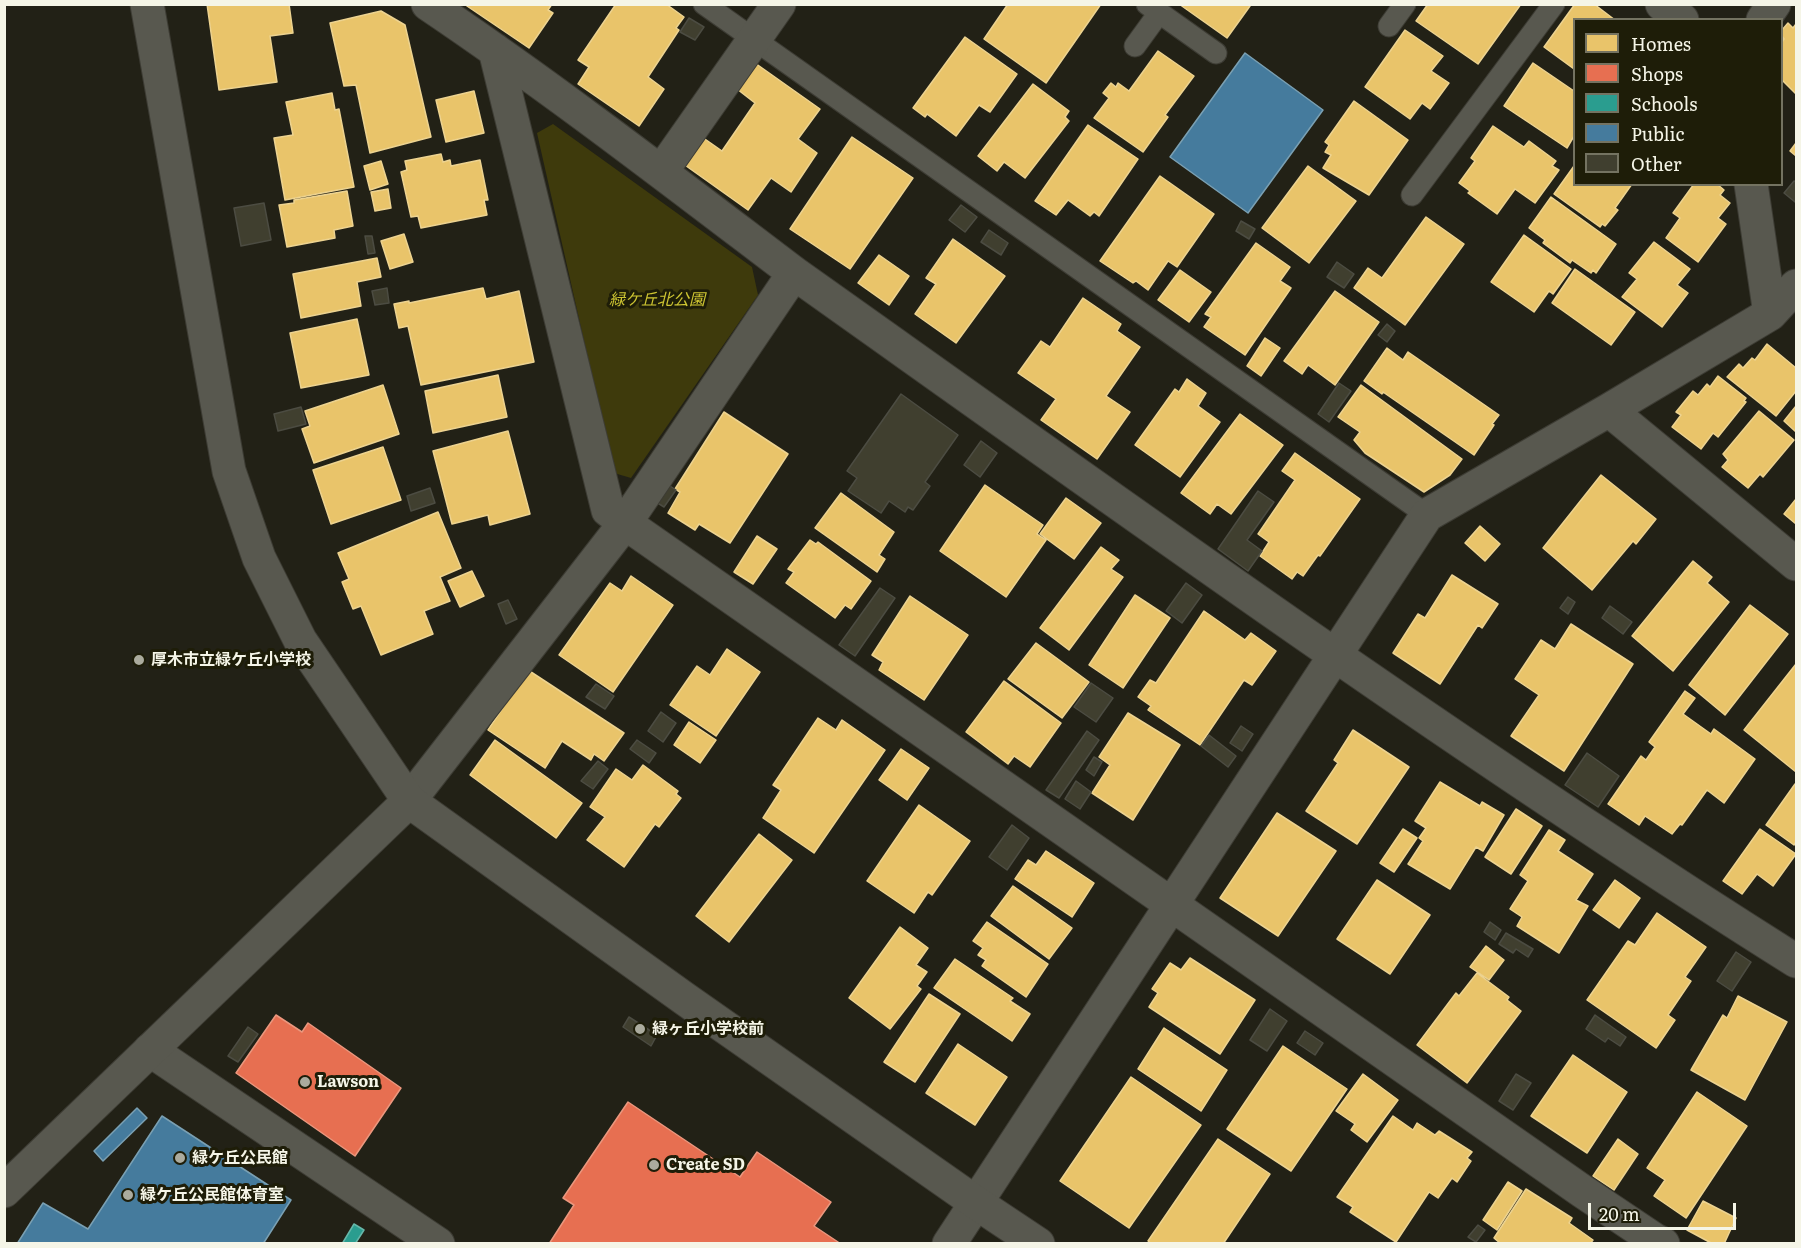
<!DOCTYPE html>
<meta charset="utf-8">
<style>
body{margin:0}
#map{position:relative;width:1801px;height:1248px;overflow:hidden;background:#222116;font-family:Literata,serif}
canvas{display:block}
.frame{position:absolute;inset:0;border:6px solid #f5f5e7;pointer-events:none}
.legend{position:absolute;left:1573px;top:18px;width:210px;height:168px;box-sizing:border-box;background:#1e1d08;border:2px solid #747361;margin:0;padding:8px 10px;list-style:none;font-size:18px;color:#f5f5e7}
.legend li{display:flex;align-items:center;gap:12px;height:30px}
.legend b{width:30px;border:2px solid #747361}
.scale{position:absolute;left:1588px;top:1203px;width:148px;height:27px;box-sizing:border-box;border:3px solid #f5f5e7;border-top:0;padding-left:8px;font-size:18px;line-height:21px;white-space:nowrap;color:#f5f5e7;-webkit-text-stroke:4px #1e1d08;paint-order:stroke}
</style>
<div id="map">
<canvas width="1801" height="1248"></canvas>
<div class="frame"></div>
<ul class="legend">
<li><b style="height:16px;background:#e9c46a"></b>Homes</li>
<li><b style="height:16px;background:#e76f51"></b>Shops</li>
<li><b style="height:16px;background:#2a9d8f"></b>Schools</li>
<li><b style="height:16px;background:#457b9d"></b>Public</li>
<li><b style="height:16px;background:#403f2f"></b>Other</li>
</ul>
<div class="scale">20 m</div>
</div>
<script>
const g = document.querySelector('canvas').getContext('2d');
g.lineJoin = 'round';
function paint(path, color) {
  g.fillStyle = color;
  g.fill(path, 'evenodd');
}
function strokePath(path, color, width, dash) {
  g.strokeStyle = color;
  g.lineWidth = width;
  g.lineCap = dash ? 'butt' : 'round';
  g.setLineDash(dash || []);
  g.stroke(path);
}
function label(font, color, halo, rows, align = 'center') {
  g.font = font + ' Literata,"Noto Sans JP",serif';
  g.lineWidth = 6;
  g.setLineDash([]);
  g.textBaseline = 'middle';
  g.strokeStyle = halo;
  g.fillStyle = color;
  for (const [text, x, y, turn = 0] of rows) {
    g.save();
    g.translate(x, y);
    g.rotate((+turn || 0) * Math.PI / 180);
    g.textAlign = isNaN(turn) ? turn : align;
    if (halo) g.strokeText(text, 0, 0);
    g.fillText(text, 0, 0);
    g.restore();
  }
}
paint(new Path2D(`
 M553,124l199,143 6,28 -127,183 -17,-5 -77,-340z`), '#3e3a0c');
const homes = new Path2D(`
 M207,4h82l4,29 -23,3 7,46 -58,8z
 M464,4h88l-4,6 5,3 -24,35z
 M616,4h50l18,13 -8,11 3,2 -31,47 16,12 -25,37 -61,-42 11,-17 -11,-7z
 M1008,4h93l-55,79 -62,-44z
 M1179,4h70l1,2 -23,32z
 M1428,4h93l-43,60 -62,-43z
 M1575,4h19l21,16h-41v49l-30,-22z
 M381,11l24,14 26,112 -61,16 -14,-68 -12,1 -14,-63z
 M1788,23l5,5 3,-4v70l-14,-14v-38l2,-3 -2,-3v-6z
 M1405,30l38,26 -12,15 18,12 -19,26 -8,-6 -12,16 -45,-32z
 M965,37l52,37 -27,38 -11,-7 -23,31 -29,-22 -2,3 -12,-9z
 M1158,51l36,25 -29,39 3,2 -25,35 -49,-34 15,-20 -6,-5 8,-10 5,4 2,-4 11,8z
 M755,63l65,46 -22,30 19,14 -26,39 -20,-14 -23,32 -66,-47 20,-26 20,14 33,-48 -18,-14z
 M1533,63l41,28v45l-7,12 -63,-42z
 M1033,84l36,27 -4,6 4,4 -44,57 -21,-16 -7,9 -19,-15z
 M474,91l10,42 -38,9 -10,-42z
 M332,93l3,17 4,-1 15,78 -69,13 -11,-62 19,-3 -7,-33z
 M1354,101l54,39 -39,55 -46,-27 8,-13 -6,-3 4,-7 -4,-3z
 M1088,125l50,34 -39,57 -5,-4 -4,4 -22,-16 -12,15 -21,-14z
 M1493,126l31,21 5,-6 27,20 -4,5 7,4 -24,33 -20,-14 -18,25 -29,-21 2,-2 -11,-8 16,-22 -4,-3z
 M852,137l61,41 -63,91 -60,-40z
 M1796,143v13l-6,-5z
 M441,154l2,8 7,-2 1,6 29,-6 8,40h-4l3,15 -66,13 -3,-12 -7,1 -10,-45 6,-2 -2,-9z
 M381,161l7,23 -18,6 -6,-24z
 M1308,166l48,35 -47,62 -47,-35z
 M1574,166v18h58l-17,24 3,2 -13,16 -3,-2 -2,3 -46,-33z
 M1160,176l54,38 -37,53 -9,-6 -20,29 -12,-9 -3,2 -33,-22z
 M1694,184h23l7,6 -4,5 10,8 -12,15 8,6 -28,38 -32,-24 14,-20 -7,-5z
 M388,189l3,19 -16,3 -4,-19z
 M347,191l6,35 -19,4 1,8 -48,9 -8,-42 15,-2v-3z
 M1551,197l65,47 -20,29 -3,-3 -2,3 -19,-13 -2,3 -27,-20 2,-3 -16,-12z
 M1426,217l38,27 -59,81 -51,-37 14,-20 14,10z
 M404,234l9,28 -23,7 -9,-28z
 M1524,235l47,34 -18,25 -4,-3 -15,21 -43,-30z
 M953,239l52,37 -49,67 -41,-29 21,-30 -10,-6z
 M1654,242l36,27 -13,16 11,8 -26,34 -40,-30 15,-18 -8,-6z
 M1256,243l34,24 -10,14 11,7 -46,67 -41,-28 7,-10 -6,-3z
 M879,255l30,21 -20,29 -31,-22z
 M377,258l4,19 -24,5 4,24 -60,12 -8,-44z
 M1575,269l60,43 -24,33 -59,-42z
 M1180,270l31,22 -22,30 -31,-22z
 M483,288l3,11 33,-8 15,71 -113,23 -13,-59 -9,2 -5,-24 15,-3v2z
 M1335,291l44,31 -44,63 -27,-20 -6,9 -18,-13z
 M1083,298l38,26 -4,7 23,16 -34,49 24,16 -33,47 -56,-39 15,-21 -38,-26 23,-32 9,6z
 M357,319l12,56 -68,13 -11,-55z
 M1265,338l15,10 -19,28 -14,-10z
 M1767,344l29,24v23l-20,25 -49,-39 12,-13 4,4 9,-10 3,2z
 M1387,348l16,12 5,-8 91,63 -7,9 2,1 -20,30 -91,-63 -1,2 -18,-13z
 M498,375l9,42 -74,16 -8,-42z
 M1718,376l28,22 -2,3 2,1 -28,35 -5,-4 -12,16 -29,-22 9,-12 -5,-3 17,-21 5,4 9,-11 3,3z
 M1187,379l19,14 -8,13 22,16 -40,55 -45,-32 40,-56 4,3z
 M383,385l16,49 -85,29 -12,-34 8,-3 -5,-15z
 M1361,385l101,74 -12,16 -26,17 -59,-39 -11,-13 6,-8 -22,-15z
 M1796,406v26l-12,-11z
 M1759,411l35,29 -31,37 -3,-3 -12,14 -26,-21 6,-7 -5,-6z
 M724,412l64,42 -58,89 -31,-19 -4,6 -27,-17 12,-21 -5,-3z
 M1240,414l43,31 -52,69 -14,-10 -7,10 -29,-21z
 M508,431l22,83 -40,11 -2,-10 -36,9 -19,-73z
 M383,447l18,53 -70,24 -18,-54z
 M1295,453l65,46 -40,57 -2,-1 -15,21 -6,-4 -5,7 -32,-23 9,-14 -11,-8 37,-54 -13,-9z
 M1601,475l55,44 -20,25 -3,-3 -41,49 -49,-42z
 M985,485l58,40 -6,9 9,6 -40,57 -66,-46z
 M841,493l53,39 -15,23 6,4 -8,13 -62,-44z
 M1066,498l35,25 -27,36 -34,-25z
 M1796,499v25l-12,-10z
 M438,512l23,56 -21,9 10,24 -26,10 9,23 -52,21 -20,-49 -8,3 -11,-27 7,-3 -11,-26z
 M1480,526l20,18 -15,17 -20,-18z
 M757,536l20,13 -24,35 -19,-12z
 M810,540l6,4 2,-2 53,39 -20,28 -6,-4 -10,13 -49,-35 8,-11 -6,-3z
 M1101,547l18,13 -8,9 12,8 -54,73 -29,-22z
 M1693,561l19,16 -5,6 22,19 -56,69 -41,-35z
 M472,571l12,25 -24,11 -12,-26z
 M1452,575l46,29 -16,24 -4,-3 -38,59 -47,-31 25,-39 7,4z
 M631,576l42,29 -60,87 -54,-37 51,-72 12,8z
 M1135,595l35,23 -47,70 -34,-23z
 M910,596l58,39 -44,65 -45,-30 4,-8 -11,-7z
 M1750,605l38,29 -63,81 -36,-30z
 M1204,611l41,29 6,-7 25,18 -24,34 -8,-5 -44,65 -52,-35 3,-4 -13,-9 12,-17 6,3z
 M1571,624l62,40 -69,107 -53,-35 28,-41 -24,-16 26,-39 14,9z
 M1036,643l53,39 -27,36 -54,-39z
 M727,649l33,23 -44,64 -46,-31 27,-39 13,9z
 M1796,664v108l-52,-42z
 M528,670l96,63 -20,28 -10,-7 -3,6 -29,-19 -17,27 -57,-38z
 M1004,681l57,42 -31,44 -16,-11 -6,8 -42,-32z
 M1685,691l10,7 -12,16 28,20 3,-5 41,30 -31,44 -17,-13 -25,35 -2,-1 -8,10 -27,-18 -6,9 -31,-21 33,-48 5,4 9,-13 -6,-5z
 M1128,713l52,32 -47,75 -41,-27 18,-28 -11,-8z
 M818,718l18,12 6,-10 43,30 -71,103 -51,-35 18,-28 -8,-5z
 M689,722l27,18 -16,23 -26,-18z
 M1353,730l56,37 -52,77 -51,-33 32,-48 -4,-3z
 M495,740l87,63 -26,35 -86,-63z
 M901,749l28,19 -22,32 -28,-20z
 M643,765l35,26 -2,3 5,4 -22,29 -4,-3 -31,43 -37,-27 18,-23 -15,-10 26,-38 16,11z
 M1440,782l40,24 2,-4 22,13 -21,36 -7,-4 -26,42 -42,-25 15,-23 -4,-3 7,-10 -11,-7z
 M1795,784l1,1v57l-2,3 -28,-20z
 M919,805l51,36 -38,54 -4,-3 -14,21 -47,-32z
 M1516,809l26,17 -31,48 -26,-17z
 M1277,813l59,38 -58,85 -58,-38z
 M1403,829l14,9 -23,34 -14,-9z
 M1760,829l36,25 -23,32 -16,-12 -15,20 -19,-13z
 M1549,830l16,10 -7,11 35,23 -17,26 12,6 -29,47 -42,-27 5,-9 -12,-8 18,-28 -8,-6z
 M759,834l33,26 -63,82 -33,-26z
 M1046,851l48,32 -22,34 -57,-38 13,-19 8,5z
 M1377,880l53,35 -40,59 -53,-35z
 M1615,880l25,18 -21,30 -26,-18z
 M1013,886l59,42 -23,31 -58,-43z
 M1657,913l49,34 -21,30 6,4 -23,34 7,5 -19,28 -69,-48 41,-59 7,4z
 M987,922l61,42 -22,33 -44,-31 4,-6 -8,-5 5,-7 -10,-7z
 M900,927l28,21 -12,17 11,7 -10,14 4,3 -31,40 -41,-31z
 M1486,946l18,14 -15,20 -19,-13z
 M1190,958l65,42 -35,54 -71,-47 9,-14 -6,-4 18,-26 11,7z
 M955,959l58,39 -3,3 20,13 -18,27 -78,-53z
 M1477,973l32,24 -2,3 14,11 -54,72 -50,-38 39,-52 3,3z
 M929,994l31,20 -45,68 -31,-20z
 M1738,996l49,26 -42,78 -54,-30 32,-55 4,3z
 M1164,1028l63,42 -26,41 -63,-42z
 M958,1044l49,33 -32,48 -49,-32z
 M1283,1046l64,43 -56,82 -64,-42z
 M1573,1055l54,37 -40,61 -56,-37z
 M1363,1074l35,26 -31,42 -16,-12 4,-6 -19,-13z
 M1131,1077l70,48 -72,103 -69,-47z
 M1697,1092l50,34 -61,92 -32,-22 11,-16 -18,-12z
 M1393,1116l20,14 4,-7 18,12 4,-4 33,21 -5,6 4,3 -14,21 -5,-4 -14,20 -9,-6 -33,50 -46,-30 3,-5 -16,-10z
 M1218,1139l52,35 -47,70h-71l-4,-3z
 M1618,1139l20,15 -24,36 -21,-14z
 M1508,1182l14,9 -25,39 -14,-10z
 M1526,1189l46,29 -3,5 24,17 -3,4h-89l-7,-6z
 M1703,1201l33,17 -12,26h-11l-26,-14z`);
paint(homes, '#e9c46a');
strokePath(homes, '#edd390', 1.5);
const shops = new Path2D(`
 M276,1015l26,17 6,-9 93,65 -46,68 -119,-83z
 M628,1102l112,75 17,-25 74,50 -17,24 27,18h-292l25,-39 -11,-7z`);
paint(shops, '#e76f51');
strokePath(shops, '#eb977e', 1.5);
const schools = new Path2D(`
 M354,1224l10,6 -9,14h-13z`);
paint(schools, '#2a9d8f');
strokePath(schools, '#67b7a9', 1.5);
const public = new Path2D(`
 M1245,53l78,57 -75,103 -78,-56z
 M137,1108l10,10 -44,43 -9,-10z
 M162,1116l129,84 -28,44h-246l26,-41 45,26z`);
paint(public, '#457b9d');
strokePath(public, '#7aa0b3', 1.5);
const building = new Path2D(`
 M689,18l15,9 -9,13 -15,-8z
 M1794,181l2,1v17l-1,3 -11,-9z
 M264,203l7,37 -30,6 -7,-38z
 M961,205l16,12 -12,15 -16,-12z
 M1241,221l14,8 -6,10 -13,-8z
 M989,230l19,13 -7,12 -20,-13z
 M365,236h7l3,17 -7,1z
 M1337,262l17,12 -10,14 -17,-11z
 M387,288l2,15 -14,2 -3,-14z
 M1387,324l8,7 -8,11 -9,-7z
 M1339,383l12,8 -22,31 -11,-8z
 M901,394l57,41 -33,47 5,4 -17,24 -5,-3 -3,5 -16,-11 -8,12 -33,-22 9,-13 -10,-7z
 M301,407l5,17 -28,7 -4,-17z
 M981,441l16,12 -17,24 -16,-12z
 M667,484l9,6 -12,17 -8,-5z
 M430,488l5,15 -24,8 -4,-15z
 M1258,491l16,11 -27,38 15,11 -14,20 -30,-22z
 M1186,583l16,12 -20,28 -16,-12z
 M880,588l15,10 -40,58 -16,-11z
 M1568,597l7,5 -7,12 -8,-6z
 M508,600l9,19 -11,5 -8,-20z
 M1610,606l22,16 -9,12 -21,-16z
 M1091,683l22,15 -17,24 -22,-15z
 M596,684l18,12 -9,13 -19,-12z
 M661,712l15,11 -13,19 -15,-11z
 M1241,726l12,8 -11,17 -12,-8z
 M1087,731l12,9 -40,58 -13,-8z
 M1209,735l27,21 -8,11 -27,-21z
 M637,740l19,13 -7,10 -19,-14z
 M1587,753l32,23 -21,31 -33,-22z
 M1094,757l8,5 -8,14 -8,-6z
 M598,761l10,8 -15,20 -12,-8z
 M1076,781l15,11 -11,17 -15,-10z
 M1012,825l17,13 -22,32 -18,-13z
 M1490,922l11,8 -6,10 -11,-8z
 M1506,933l27,16 -5,8 -12,-8 -3,4 -14,-9z
 M1736,952l15,10 -19,29 -15,-10z
 M1270,1009l17,12 -20,30 -17,-11z
 M1595,1015l31,22 -6,9 -12,-8 -3,4 -19,-13z
 M629,1017l28,18 -6,11 -28,-19z
 M248,1027l10,7 -20,28 -10,-6z
 M1305,1031l18,12 -8,12 -18,-12z
 M1516,1074l15,9 -18,27 -14,-9z
 M1478,1225l7,5 -9,12 -8,-5z`);
paint(building, '#403f2f');
strokePath(building, '#4c4c42', 1.5);
const service = new Path2D(`
 M704,4l723,511
 M1147,4l69,49
 M1389,26l16,-22
 M1135,46l24,-33
 M1412,195l142,-191`);
const minor = new Path2D(`
 M428,4c126,85 246,178 366,269
 M1662,4l20,16
 M1763,20l11,-16
 M661,172l118,-168
 M1751,184l19,130
 M1609,410l187,154
 M409,801l216,-278 -17,-13 -113,-460
 M150,1050l288,194
 M949,1244l478,-729 182,-105 161,-96 26,-28
 M1663,1244l-8,-4 -73,-49 -957,-668 169,-250c331,235 659,472 1002,688`);
const tertiary = new Path2D(`
 M147,4l82,467 30,87 41,82 109,161 276,198 290,203 63,42
 M4,1191l405,-390`);
strokePath(service, '#3d3c34', 23);
strokePath(minor, '#3d3c34', 35);
strokePath(tertiary, '#3d3c34', 35);
strokePath(service, '#58584f', 21);
strokePath(minor, '#58584f', 33);
strokePath(tertiary, '#58584f', 33);
for (const [x, y, r, color] of [
 [139,660,6,"#abab9e"],
 [640,1029,6,"#abab9e"],
 [305,1082,6,"#abab9e"],
 [180,1158,6,"#abab9e"],
 [654,1165,6,"#abab9e"],
 [128,1195,6,"#abab9e"]
]) {
  const dot = new Path2D();
  dot.arc(x, y, r, 0, 2 * Math.PI);
  g.fillStyle = color;
  g.fill(dot);
  strokePath(dot, '#1e1d08', 2);
}
label('italic 16px', '#cec532', '#1e1d08', [
 ["緑ケ丘北公園",657,300]
]);
label('bold 16px', '#f5f5e7', '#1e1d08', [
 ["厚木市立緑ケ丘小学校",151,660],
 ["緑ヶ丘小学校前",652,1029],
 ["Lawson",317,1082],
 ["緑ケ丘公民館",192,1158],
 ["Create SD",666,1165],
 ["緑ケ丘公民館体育室",140,1195]
], 'left');
</script>
